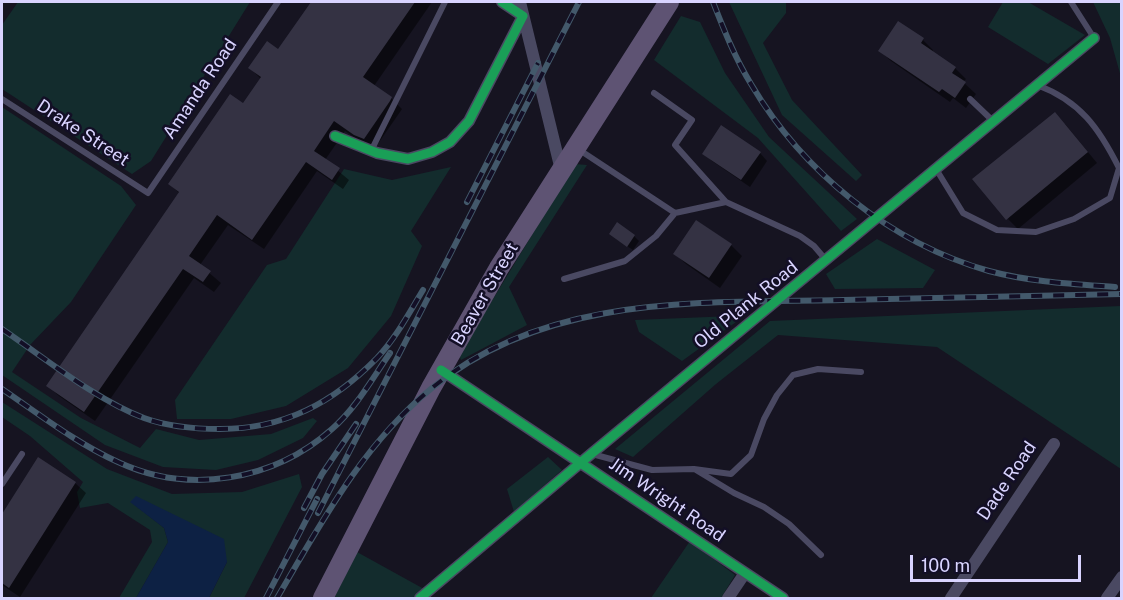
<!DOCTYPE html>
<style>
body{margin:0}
#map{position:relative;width:1123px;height:600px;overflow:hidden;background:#161421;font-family:"Public Sans",sans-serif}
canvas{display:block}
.frame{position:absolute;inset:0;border:3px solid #d9d4ff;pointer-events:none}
.scale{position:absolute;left:910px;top:555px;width:171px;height:27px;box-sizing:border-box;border:3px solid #d9d4ff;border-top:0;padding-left:8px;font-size:18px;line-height:21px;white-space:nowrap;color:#d9d4ff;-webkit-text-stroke:4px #130f26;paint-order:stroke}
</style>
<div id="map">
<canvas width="1123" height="600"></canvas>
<div class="frame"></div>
<div class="scale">100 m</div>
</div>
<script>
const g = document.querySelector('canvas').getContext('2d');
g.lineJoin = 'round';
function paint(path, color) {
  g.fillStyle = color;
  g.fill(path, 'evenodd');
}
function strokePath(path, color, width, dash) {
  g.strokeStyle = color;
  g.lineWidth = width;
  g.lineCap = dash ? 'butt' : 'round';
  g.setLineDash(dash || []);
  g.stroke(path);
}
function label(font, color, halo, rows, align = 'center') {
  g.font = font + ' "Public Sans",sans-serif';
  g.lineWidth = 5;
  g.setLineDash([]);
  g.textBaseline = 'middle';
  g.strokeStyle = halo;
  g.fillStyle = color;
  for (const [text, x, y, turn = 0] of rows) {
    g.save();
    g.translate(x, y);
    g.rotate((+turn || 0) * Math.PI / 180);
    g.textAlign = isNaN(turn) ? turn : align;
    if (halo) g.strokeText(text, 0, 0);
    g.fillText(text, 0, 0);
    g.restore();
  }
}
paint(new Path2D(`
 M18,2h232l-99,159 -19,13 -130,-85v-64z
 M729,2h57v11l-23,30 29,57 70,75 -6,6 -74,-66z
 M1003,2h25l57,33 -37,29 -60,-37z
 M1093,2h28v75l-11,-39z
 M681,16l19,6 25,51 44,64 88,82 -16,12 -83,-93 -104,-78z
 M2,107l119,79 15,19 -65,97 -41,43 -18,27 69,46 59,30 16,-19 43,11 72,-6 42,-16 4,3 -14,17 -45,22 -42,10 -53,-3 -58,-22 -103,-70z
 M575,164l12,1 -78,122 18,38 -66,35 -2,-5z
 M451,167l-40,64 11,15 -31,70 -43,52 -62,38 -55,13h-54l-2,-19 92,-135 19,-6 58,-90 48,11z
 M877,239l58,31 -12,18 -88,1 -9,-15z
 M1121,306v163l-184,-122 -159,-12 -62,49 -83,73 -18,-8 155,-128z
 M733,316l3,6 -54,39 -43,-29 -4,-12z
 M2,402l105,67 65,25 70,-2 57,-18 3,13 -58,111h-35l18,-36 -96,-60 33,26 4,14 -32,56h-17l33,-56 -2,-12 -42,-27 -28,5 -3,-16 6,-10 -53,-46 -28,-19z
 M548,457l14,13 -48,42 -7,-23z
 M690,541l45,34 -14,23h-70z
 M357,552l67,37 -12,9h-78z`), '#132c2d');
paint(new Path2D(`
 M136,496l88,43 3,23 -18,36h-73l32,-56 -4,-14 -34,-26z`), '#0d2144');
paint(new Path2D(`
 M313,2h119l-58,84 17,12 11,11 -2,3 -25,36 -9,-3 -21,-14 -20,29 24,20 -6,9 -26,-18 -53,78 -36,-24 -28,40 21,18 -7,9 -20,-14 -99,143 -36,-25 -11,-10 132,-192 -10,-10 73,-79 18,-26 -11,-11 29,-17z
 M923,40l10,10 -1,2 23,16 11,11 -3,3 13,12 -10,14 -13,-10 -3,4 -59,-41 -11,-10z
 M1065,124l32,39 -79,66 -10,-10z
 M760,153l7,8 -17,26 -38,-26 -8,-7z
 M697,222l34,23 11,11 -22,32 -34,-24 -11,-10z
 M634,236l5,5 -6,9 -17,-11z
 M38,459l37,24 11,10 -66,104 -18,-12v-68z`), '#0007');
paint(new Path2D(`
 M311,2h104l-52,75 29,20 -2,4 -26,38 -10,-4 -20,-14 -20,30 26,17 -8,12 -26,-18 -54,78 -35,-25 -28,41 22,15 -8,11 -20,-13 -99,143 -38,-26 133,-194 -11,-8 62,-90 13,9 18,-26 -13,-9 19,-27 11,8z
 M898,21l26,17 -3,5 35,24 -4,6 14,9 -11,16 -13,-9 -3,3 -61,-41z
 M1055,112l33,40 -82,68 -34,-41z
 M721,125l40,27 -20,28 -39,-26z
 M696,220l36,24 -23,34 -36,-24z
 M617,222l18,13 -8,12 -18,-13z
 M38,457l38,25 -67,106 -7,-5v-69z`), '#343243');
strokePath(new Path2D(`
 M1071,2l23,36
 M654,93l38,27 -17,25 51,57
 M2,99l146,94 130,-191
 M970,99l23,22
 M578,149l97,64 51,-11 74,34 14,10 12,14
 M371,151l74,-149
 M936,169l27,44 34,17 39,2 38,-13 36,-21 9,-30c-20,-40 -39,-67 -82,-83
 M564,279l61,-18 31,-25 19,-23
 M592,454l60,16 42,-1 37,5 20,-19 13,-36 13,-24 16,-20 25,-6 43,3
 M696,470l38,23 30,14 25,17 32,31
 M2,484l20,-30`), '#4a4962', 6);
strokePath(new Path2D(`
 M520,2l41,168
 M335,136l42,17 31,6 24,-7 18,-10 19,-21 54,-105 -21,-14
 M441,370l342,228
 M420,598l171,-144 503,-416
 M728,598l17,-25
 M951,598l103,-154
 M1107,598l15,-21`), '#4a4962', 12);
strokePath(new Path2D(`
 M323,598l108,-210 68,-120 170,-266`), '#5e5373', 20);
const rail = new Path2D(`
 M713,2c11,28 22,56 38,82 52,88 139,159 238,187 41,11 84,13 126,16
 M467,202l71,-139
 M2,329c43,29 94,71 142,89 25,9 51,11 76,11 64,0 113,-26 157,-71 19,-20 32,-45 46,-68
 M2,389c37,25 74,54 116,73 70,33 156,19 214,-33 24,-21 40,-50 58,-76
 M304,508l18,-34 34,-50
 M318,513l261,-511
 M266,598l51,-99
 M277,598c44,-75 86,-154 155,-210 116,-95 271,-85 411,-88 93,-2 186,-4 279,-6`);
strokePath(rail, '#43596b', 6);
strokePath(rail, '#130f26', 4, [11]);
strokePath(new Path2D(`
 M335,136l42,17 31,6 24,-7 18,-10 19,-21 54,-105 -21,-14
 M441,370l342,228
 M420,598l171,-144 503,-416`), '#1a9f57', 9);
label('18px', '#d9d4ff', '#130f26', [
 ["Amanda Road",200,89,-56],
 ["Drake Street",83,133,33],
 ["Beaver Street",485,294,-60],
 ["Old Plank Road",746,305,-39],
 ["Dade Road",1007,481,-56],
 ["Jim Wright Road",667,500,34]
]);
</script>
